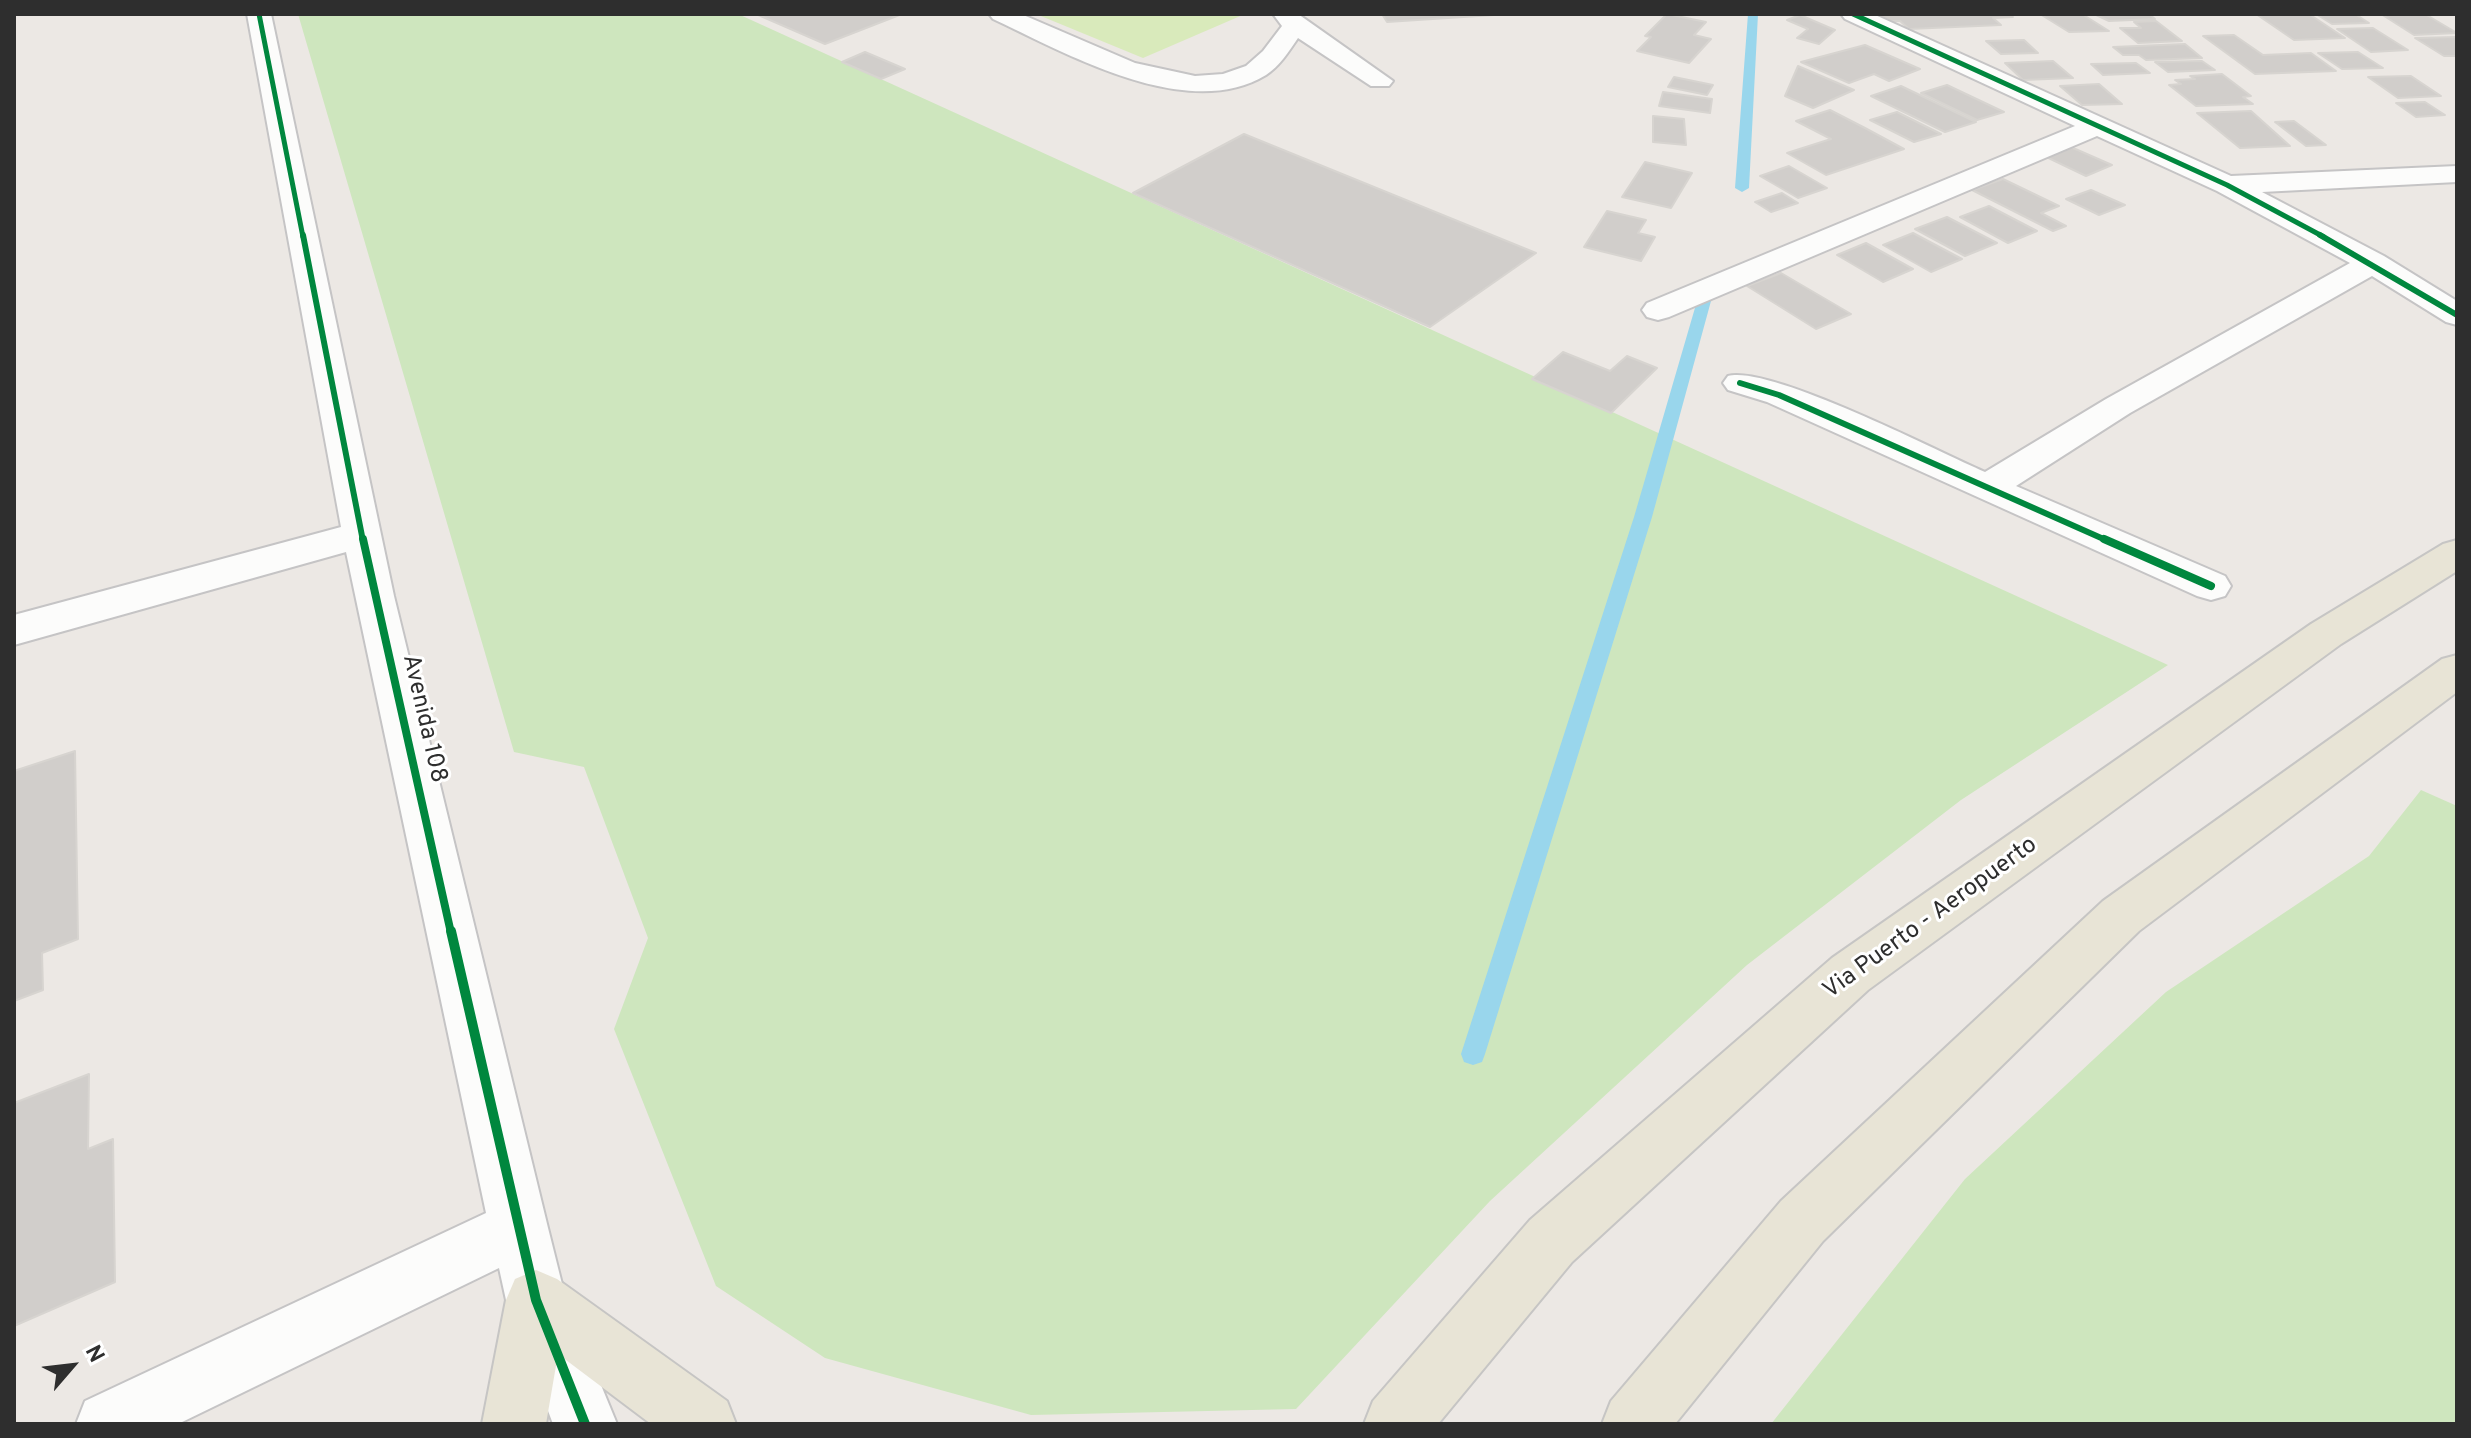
<!DOCTYPE html>
<style>
body{margin:0}
#map{position:relative;width:2471px;height:1438px;overflow:hidden;background:#ece8e4;font-family:Overpass,sans-serif}
canvas{display:block}
.frame{position:absolute;inset:0;border:16px solid #2e2e2e;pointer-events:none}
.north{position:absolute;left:32px;top:1326px;width:80px;height:80px;-webkit-text-stroke:6px #fff;paint-order:stroke;rotate:62deg;font-size:22px;font-weight:700;line-height:32px;text-align:center;color:#2e2e2e}
.north::after{content:'';display:block;margin:auto;width:28px;height:36px;background:#2e2e2e;clip-path:polygon(50% 0,100% 100%,50% 72%,0 100%)}
</style>
<div id="map">
<canvas width="2471" height="1438"></canvas>
<div class="frame"></div>
<div class="north">N</div>
</div>
<script>
const g = document.querySelector('canvas').getContext('2d');
g.lineJoin = 'round';
function paint(path, color) {
  g.fillStyle = color;
  g.fill(path, 'evenodd');
}
function strokePath(path, color, width, dash) {
  g.strokeStyle = color;
  g.lineWidth = width;
  g.lineCap = dash ? 'butt' : 'round';
  g.setLineDash(dash || []);
  g.stroke(path);
}
function label(font, color, halo, rows, align = 'center') {
  g.font = font + ' Overpass,sans-serif';
  g.lineWidth = 6;
  g.setLineDash([]);
  g.textBaseline = 'middle';
  g.strokeStyle = halo;
  g.fillStyle = color;
  for (const [text, x, y, turn = 0] of rows) {
    g.save();
    g.translate(x, y);
    g.rotate((+turn || 0) * Math.PI / 180);
    g.textAlign = isNaN(turn) ? turn : align;
    if (halo) g.strokeText(text, 0, 0);
    g.fillText(text, 0, 0);
    g.restore();
  }
}
paint(new Path2D(`
 M298,14h440l1430,651 -207,135 -214,165 -257,236 -194,208 -265,6 -206,-57 -109,-72 -102,-257 34,-91 -64,-171 -70,-15z
 M2421,790l36,16v618h-686l194,-245 201,-187 203,-136z`), '#cee6be');
paint(new Path2D(`
 M1036,14h209l-102,44z`), '#d9eabb');
paint(new Path2D(`
 M1748,14h10l-9,174 -7,4 -7,-4z
 M1704,297l7,4 -59,216 -167,537 -3,8 -9,3 -9,-3 -3,-8 173,-537 63,-216z`), '#99d6ec');
const building = new Path2D(`
 M756,14h146l-77,30z
 M1382,14h112v1l-107,7z
 M1667,14l39,8 -12,13 17,4 -22,24 -52,-12 14,-14 -6,-1z
 M1879,14h130l4,3 -20,1 8,7 -92,4 -9,-8h-14z
 M2040,14h42l27,17 -40,1z
 M2094,14h55l6,5 -46,2z
 M2256,14h53l36,24 -51,2z
 M2316,14h39l14,9 -37,1z
 M2381,14h44l32,19 -43,2z
 M1800,15l35,15 -16,14 -22,-6 11,-9 -21,-9z
 M2156,21l26,20 -44,2 -18,-15h21l-7,-6z
 M2373,28l35,22 -37,2 -34,-23z
 M2234,35l29,20 48,-2 25,18 -81,3 -52,-38z
 M2457,37v19h-13l-29,-18z
 M2024,40l14,13 -37,1 -15,-13z
 M2185,44l17,14 -56,2 -7,-5h-16l-10,-8z
 M1865,45l55,24 -31,12 -15,-7 -25,9 -48,-21z
 M865,52l40,17 -24,10 -39,-17z
 M2358,52l25,16 -41,1 -24,-16z
 M2053,61l20,17 -50,2 -18,-17z
 M2202,61l13,9 -47,2 -13,-10z
 M2136,63l14,10 -47,2 -12,-11z
 M1798,66l56,24 -41,18 -28,-12z
 M2222,74l29,22 -8,1 10,7 -57,2 -27,-21 12,-1 -6,-4 20,-1 -5,-3z
 M2411,76l30,20 -43,2 -30,-21z
 M1674,77l39,8 -6,10 -39,-8z
 M2099,84l23,20 -40,1 -22,-19z
 M1947,85l57,27 -27,8 -56,-27z
 M1901,86l75,36 -31,10 -74,-36z
 M1663,92l49,7 -2,14 -51,-7z
 M2425,102l20,13 -29,2 -20,-14z
 M1830,110l35,18 39,21 -78,26 -39,-22 44,-14 -35,-18z
 M2251,111l39,35 -50,2 -43,-35z
 M1897,112l44,22 -27,8 -44,-22z
 M1653,116l31,3 2,26 -33,-3z
 M2294,121l32,24 -20,1 -31,-24z
 M1244,134l292,119 -106,74 -297,-134z
 M2064,144l48,21 -26,11 -48,-23z
 M1645,162l47,11 -21,35 -49,-11z
 M1789,166l38,22 -29,10 -38,-22z
 M2003,179l56,27 -18,7 25,13 -13,5 -81,-41z
 M2091,190l34,15 -26,10 -33,-16z
 M1782,193l16,10 -27,9 -16,-10z
 M1989,206l48,25 -29,12 -48,-26z
 M1607,211l39,9 -8,13 17,4 -14,24 -57,-14z
 M1947,217l50,26 -32,13 -50,-27z
 M1913,233l49,26 -31,13 -48,-27z
 M1866,243l47,26 -30,13 -46,-27z
 M1781,273l70,41 -35,15 -69,-43z
 M1563,352l47,19 17,-15 30,12 -46,45 -79,-34z
 M75,751l3,188 -36,14 1,37 -29,11v-230z
 M89,1074l-1,75 25,-10 2,143 -101,44v-223z`);
paint(building, '#d1cecb');
strokePath(building, '#d7d4d0', 2);
const minor = new Path2D(`
 M247,14h24l123,582 154,632 18,72 51,124h-64l-47,-124 -7,-32 -321,156h-102l9,-23 401,-188 -140,-661 -332,93v-30l327,-88z
 M989,14h32l114,49 60,13 28,-2 23,-8 17,-15 19,-25 -9,-12h25l95,67 -4,5h-18l-73,-48c-9,13 -18,28 -32,37 -79,48 -200,-22 -273,-56z
 M1841,14h32l358,162 226,-10v16l-195,10 122,64 73,45v24l-11,-3 -74,-46 -242,137 -114,73 209,90 6,10 -6,10 -14,4 -14,-4 -430,-194 -39,-12 -5,-7 5,-7c42,-11 209,75 257,96l121,-73 244,-136 -133,-72 -120,-55 -428,181 -11,3 -11,-3 -5,-7 5,-7 428,-177 -230,-107z`);
const major = new Path2D(`
 M2457,540v31l-116,73 -473,346 -296,272 -134,162h-74l9,-23 157,-181 302,-262 479,-334 132,-80z
 M2457,655v37l-318,239 -316,310 -148,183h-73l9,-23 170,-200 322,-300 339,-242z
 M536,1270l21,9 170,122 9,23h-85l-93,-70 -12,70h-64l24,-124 9,-21z`);
strokePath(minor, '#c5c4c5', 4);
strokePath(major, '#c6c5c4', 4);
paint(minor, '#fcfcfb');
paint(major, '#e8e4d6');
strokePath(new Path2D(`
 M259,14l44,223
 M1853,14l374,171 97,52`), '#00873e', 5);
strokePath(new Path2D(`
 M303,235l60,306
 M2320,235l137,80
 M1740,383l39,12 329,146`), '#00873e', 6);
strokePath(new Path2D(`
 M363,539l88,394
 M2104,539l107,47`), '#00873e', 8);
strokePath(new Path2D(`
 M451,931l85,369 49,124`), '#00873e', 10);
label('24px', '#2e2e2e', '#fff', [
 ["Avenida 108",423,719,77],
 ["Via Puerto - Aeropuerto",1931,919,-36]
]);
</script>
